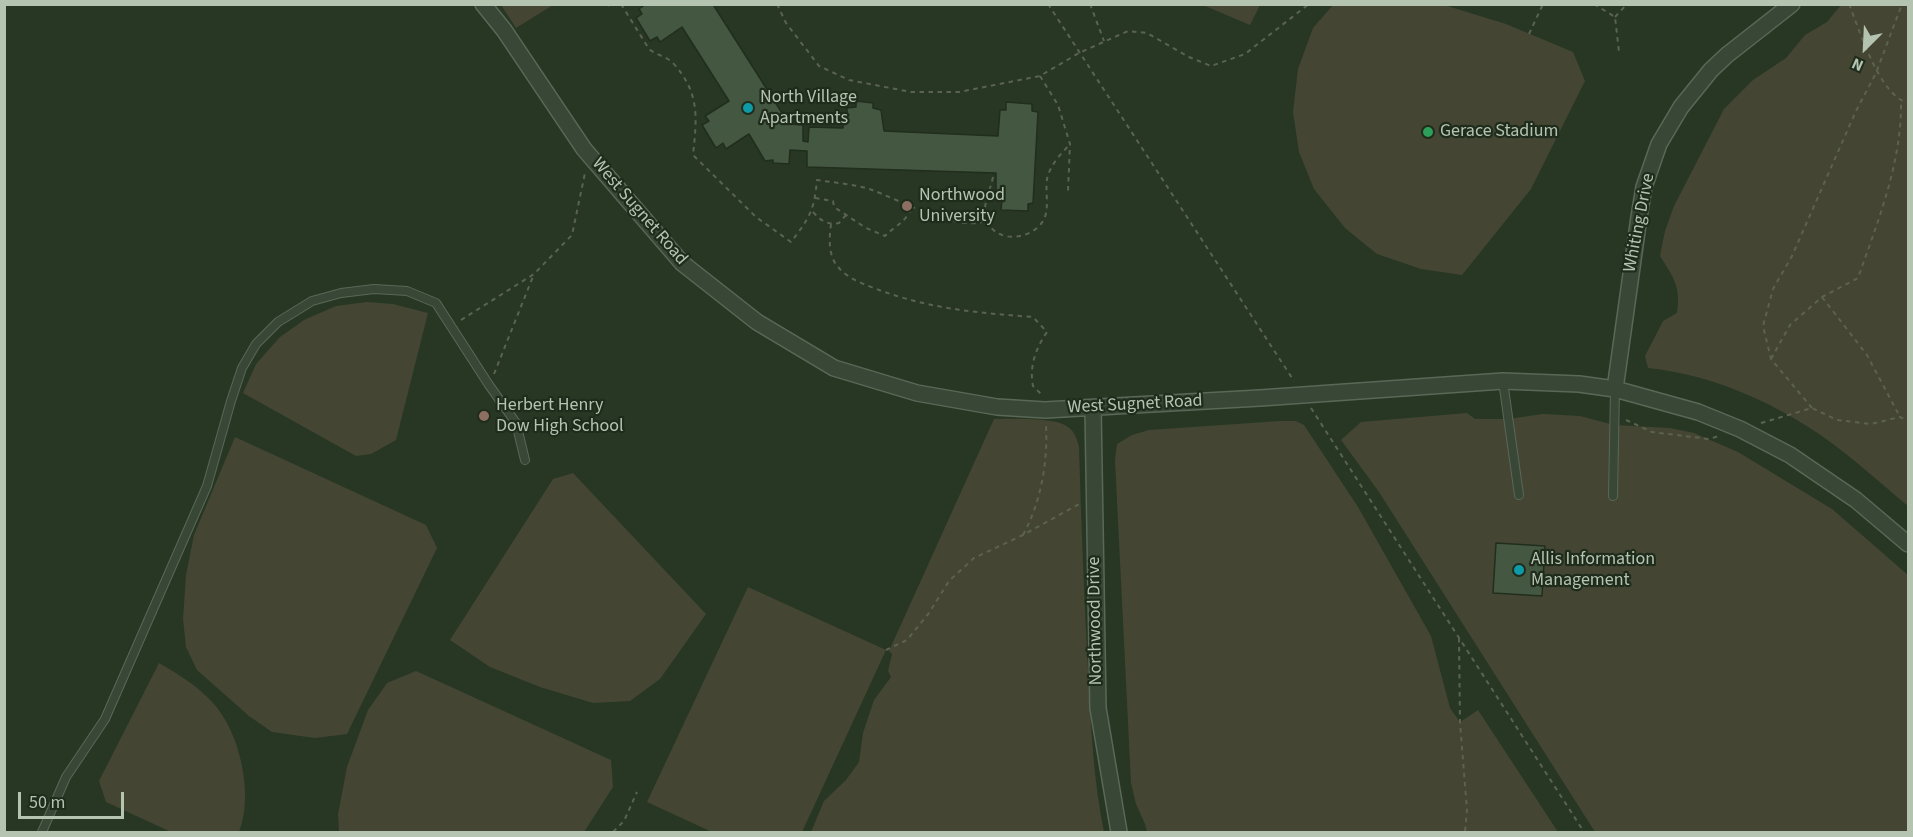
<!DOCTYPE html>
<style>
body{margin:0}
#map{position:relative;width:1913px;height:837px;overflow:hidden;background:#273723;font-family:"Source Sans 3",sans-serif}
canvas{display:block}
.frame{position:absolute;inset:0;border:6px solid #b4c4b1;pointer-events:none}
.north{position:absolute;left:1835px;top:18px;width:60px;height:60px;-webkit-text-stroke:4px #1f2c1c;paint-order:stroke;rotate:204deg;font-size:16px;font-weight:700;line-height:24px;text-align:center;color:#b4c4b1}
.north::after{content:'';display:block;margin:auto;width:21px;height:27px;background:#b4c4b1;clip-path:polygon(50% 0,100% 100%,50% 72%,0 100%)}
.scale{position:absolute;left:18px;top:792px;width:106px;height:27px;box-sizing:border-box;border:3px solid #b4c4b1;border-top:0;padding-left:8px;font-size:18px;line-height:21px;white-space:nowrap;color:#b4c4b1;-webkit-text-stroke:4px #1f2c1c;paint-order:stroke}
</style>
<div id="map">
<canvas width="1913" height="837"></canvas>
<div class="frame"></div>
<div class="north">N</div>
<div class="scale">50 m</div>
</div>
<script>
const g = document.querySelector('canvas').getContext('2d');
g.lineJoin = 'round';
function paint(path, color) {
  g.fillStyle = color;
  g.fill(path, 'evenodd');
}
function strokePath(path, color, width, dash) {
  g.strokeStyle = color;
  g.lineWidth = width;
  g.lineCap = dash ? 'butt' : 'round';
  g.setLineDash(dash || []);
  g.stroke(path);
}
function label(font, color, halo, rows, align = 'center') {
  g.font = font + ' "Source Sans 3",sans-serif';
  g.lineWidth = 4.5;
  g.setLineDash([]);
  g.textBaseline = 'middle';
  g.strokeStyle = halo;
  g.fillStyle = color;
  for (const [text, x, y, turn = 0] of rows) {
    g.save();
    g.translate(x, y);
    g.rotate((+turn || 0) * Math.PI / 180);
    g.textAlign = isNaN(turn) ? turn : align;
    if (halo) g.strokeText(text, 0, 0);
    g.fillText(text, 0, 0);
    g.restore();
  }
}
paint(new Path2D(`
 M1441,4l65,20 67,28 12,29 -54,108 -69,86 -41,-6 -44,-15 -32,-26 -31,-39 -15,-37 -6,-40 5,-43 15,-41 20,-23z
 M501,5h52l-37,23z
 M1203,5l57,-1v1l-10,20z
 M1841,5h67v501c-29,-24 -58,-51 -89,-72 -50,-34 -111,-60 -171,-66l-3,-12 18,-35 14,-8c4,-26 -3,-35 -17,-57l5,-25 9,-25 50,-97 29,-29 33,-22 19,-23 22,-13z
 M367,302l26,2 35,9 -32,127 -25,14 -15,2 -113,-63 13,-29 24,-27 24,-17 32,-14z
 M1467,413l8,6h33l35,-5 37,2 34,9 56,3 24,5 44,19 94,57 76,66v257h-313l-216,-340 -38,-52 20,-18z
 M994,419c17,0 61,-2 74,8 7,5 9,12 11,20 2,74 5,148 9,223 3,55 5,108 16,162h-293l13,-31 22,-21 13,-18 4,-29 11,-33 17,-23 -3,-6 4,-17 -3,-3z
 M1280,421h16l8,4 54,82 73,129 19,72 10,14 18,-12 80,122h-411l-2,-8 -9,-20 -5,-21 -16,-323 2,-16 15,-9 17,-5z
 M235,437l191,88 11,23 -90,186 -32,4 -43,-6 -23,-16 -52,-46 -11,-23 -3,-28 3,-44 8,-40z
 M573,473l133,141 -46,65 -30,22 -37,2 -53,-16 -50,-20 -40,-27 103,-161z
 M748,587l138,63 -84,182h-90l-65,-30z
 M159,663c19,11 39,23 53,39 28,29 42,93 27,130h-68l-65,-30 -7,-21z
 M416,671l195,89 2,27 -29,45h-245l-1,-18 9,-47 21,-57 19,-27z`), '#444633');
const building = new Path2D(`
 M646,4h70l-2,2 75,118 14,1v16l5,1 1,-15 34,1 1,-14h3v-6l9,-1v-6l17,2v5l8,2 3,21 114,5 2,-26h6v-8l26,2v7l6,1 -5,91 -5,1v7l-27,-1 1,-9h-6v-28l-189,-6v-16l-17,-1 -1,14 -16,-1v-3l-8,1 -16,-27 -23,15 -3,-6 -7,5 -14,-23 7,-4 -4,-5 24,-15 -47,-74 -22,15 -3,-5 -7,4 -14,-23 6,-4 -3,-5z
 M1496,543l49,3 -3,50 -49,-3z`);
paint(building, '#445740');
strokePath(building, '#212e1e', 1.5);
const lane = new Path2D(`
 M1503,381l16,114
 M1613,496l2,-107
 M42,832l24,-55 39,-58 102,-233 24,-85 11,-33 14,-24 22,-22 34,-21 29,-8 33,-4 33,2 29,12 53,82 27,38 9,37`);
const street = new Path2D(`
 M483,4l21,26 80,119 98,114 75,59 77,46 83,25 80,14 48,3 215,-12 243,-17 76,3 36,5 83,23 42,17 50,26 66,45 52,44
 M1615,389l24,-172 5,-30 15,-43 22,-37 30,-37 16,-15 65,-51
 M1093,408l5,300 21,124`);
strokePath(lane, '#5a6857', 10);
strokePath(street, '#5a6857', 18);
strokePath(new Path2D(`
 M621,4l28,45c7,6 17,7 24,14 27,30 24,54 20,92l63,62 35,25c19,-25 23,-31 26,-62 19,3 38,4 55,10 28,10 88,44 115,30
 M777,4l9,19 33,43 30,14 62,12h48l81,-16 39,-23 49,-22 19,2 42,24 22,9 34,-12 64,-50
 M1048,4l246,377
 M1090,4l14,37
 M1594,4l21,13 4,35
 M1849,4c11,27 30,91 59,99
 M608,6l2,-2
 M1615,17l12,-13
 M1529,34l14,-30
 M1040,76l18,29 12,39 -2,47
 M993,177c-3,16 -13,30 -5,46 11,21 44,16 55,-2 7,-11 2,-29 4,-42 3,-14 14,-25 23,-35
 M815,198l18,3 1,6 32,21 19,8c12,-12 18,-11 27,-28
 M813,212c8,9 14,13 26,11l7,-8
 M831,224c-2,15 -3,33 8,44 9,11 27,17 40,22 52,19 100,23 154,27l14,15c-11,16 -18,34 -14,54l9,9
 M1822,297l45,58 33,62
 M461,320l73,-46 38,-39 13,-62
 M1771,359l19,-34 32,-28 36,-19c20,-57 44,-116 43,-177
 M494,374l40,-100
 M1311,408l273,424
 M1812,408l-41,-49 -8,-33 10,-37 19,-33 64,-145 20,-38 26,-69
 M1626,420l26,12 57,7 10,-3
 M1761,423l51,-15 25,12 34,4 29,-7 8,4
 M1023,535c18,-33 25,-73 23,-111
 M1459,638l1,85 7,87 -2,22
 M886,650l21,-10 22,-27 20,-32 25,-23 49,-23 58,-32
 M613,832l11,-11 13,-29`), '#5b6350', 2, [4.5, 4.5]);
strokePath(lane, '#394737', 8);
strokePath(street, '#394737', 15);
for (const [x, y, r, color] of [
 [748,108,6,"#0f9aa8"],
 [1428,132,6,"#2e9e5b"],
 [907,206,6,"#8d6e63"],
 [484,416,6,"#8d6e63"],
 [1519,570,6,"#0f9aa8"]
]) {
  const dot = new Path2D();
  dot.arc(x, y, r, 0, 2 * Math.PI);
  g.fillStyle = color;
  g.fill(dot);
  strokePath(dot, '#1f2c1c', 2);
}
label('18px', '#b4c4b1', '#1f2c1c', [
 ["North Village",760,98],
 ["Apartments",760,119],
 ["Gerace Stadium",1440,132],
 ["Northwood",919,196],
 ["University",919,217],
 ["Herbert Henry",496,406],
 ["Dow High School",496,427],
 ["Allis Information",1531,560],
 ["Management",1531,581]
], 'left');
label('18px', '#b4c4b1', '#1f2c1c', [
 ["West Sugnet Road",639,212,49],
 ["Whiting Drive",1640,223,-79],
 ["West Sugnet Road",1135,405,-3],
 ["Northwood Drive",1096,621,-91]
]);
</script>
